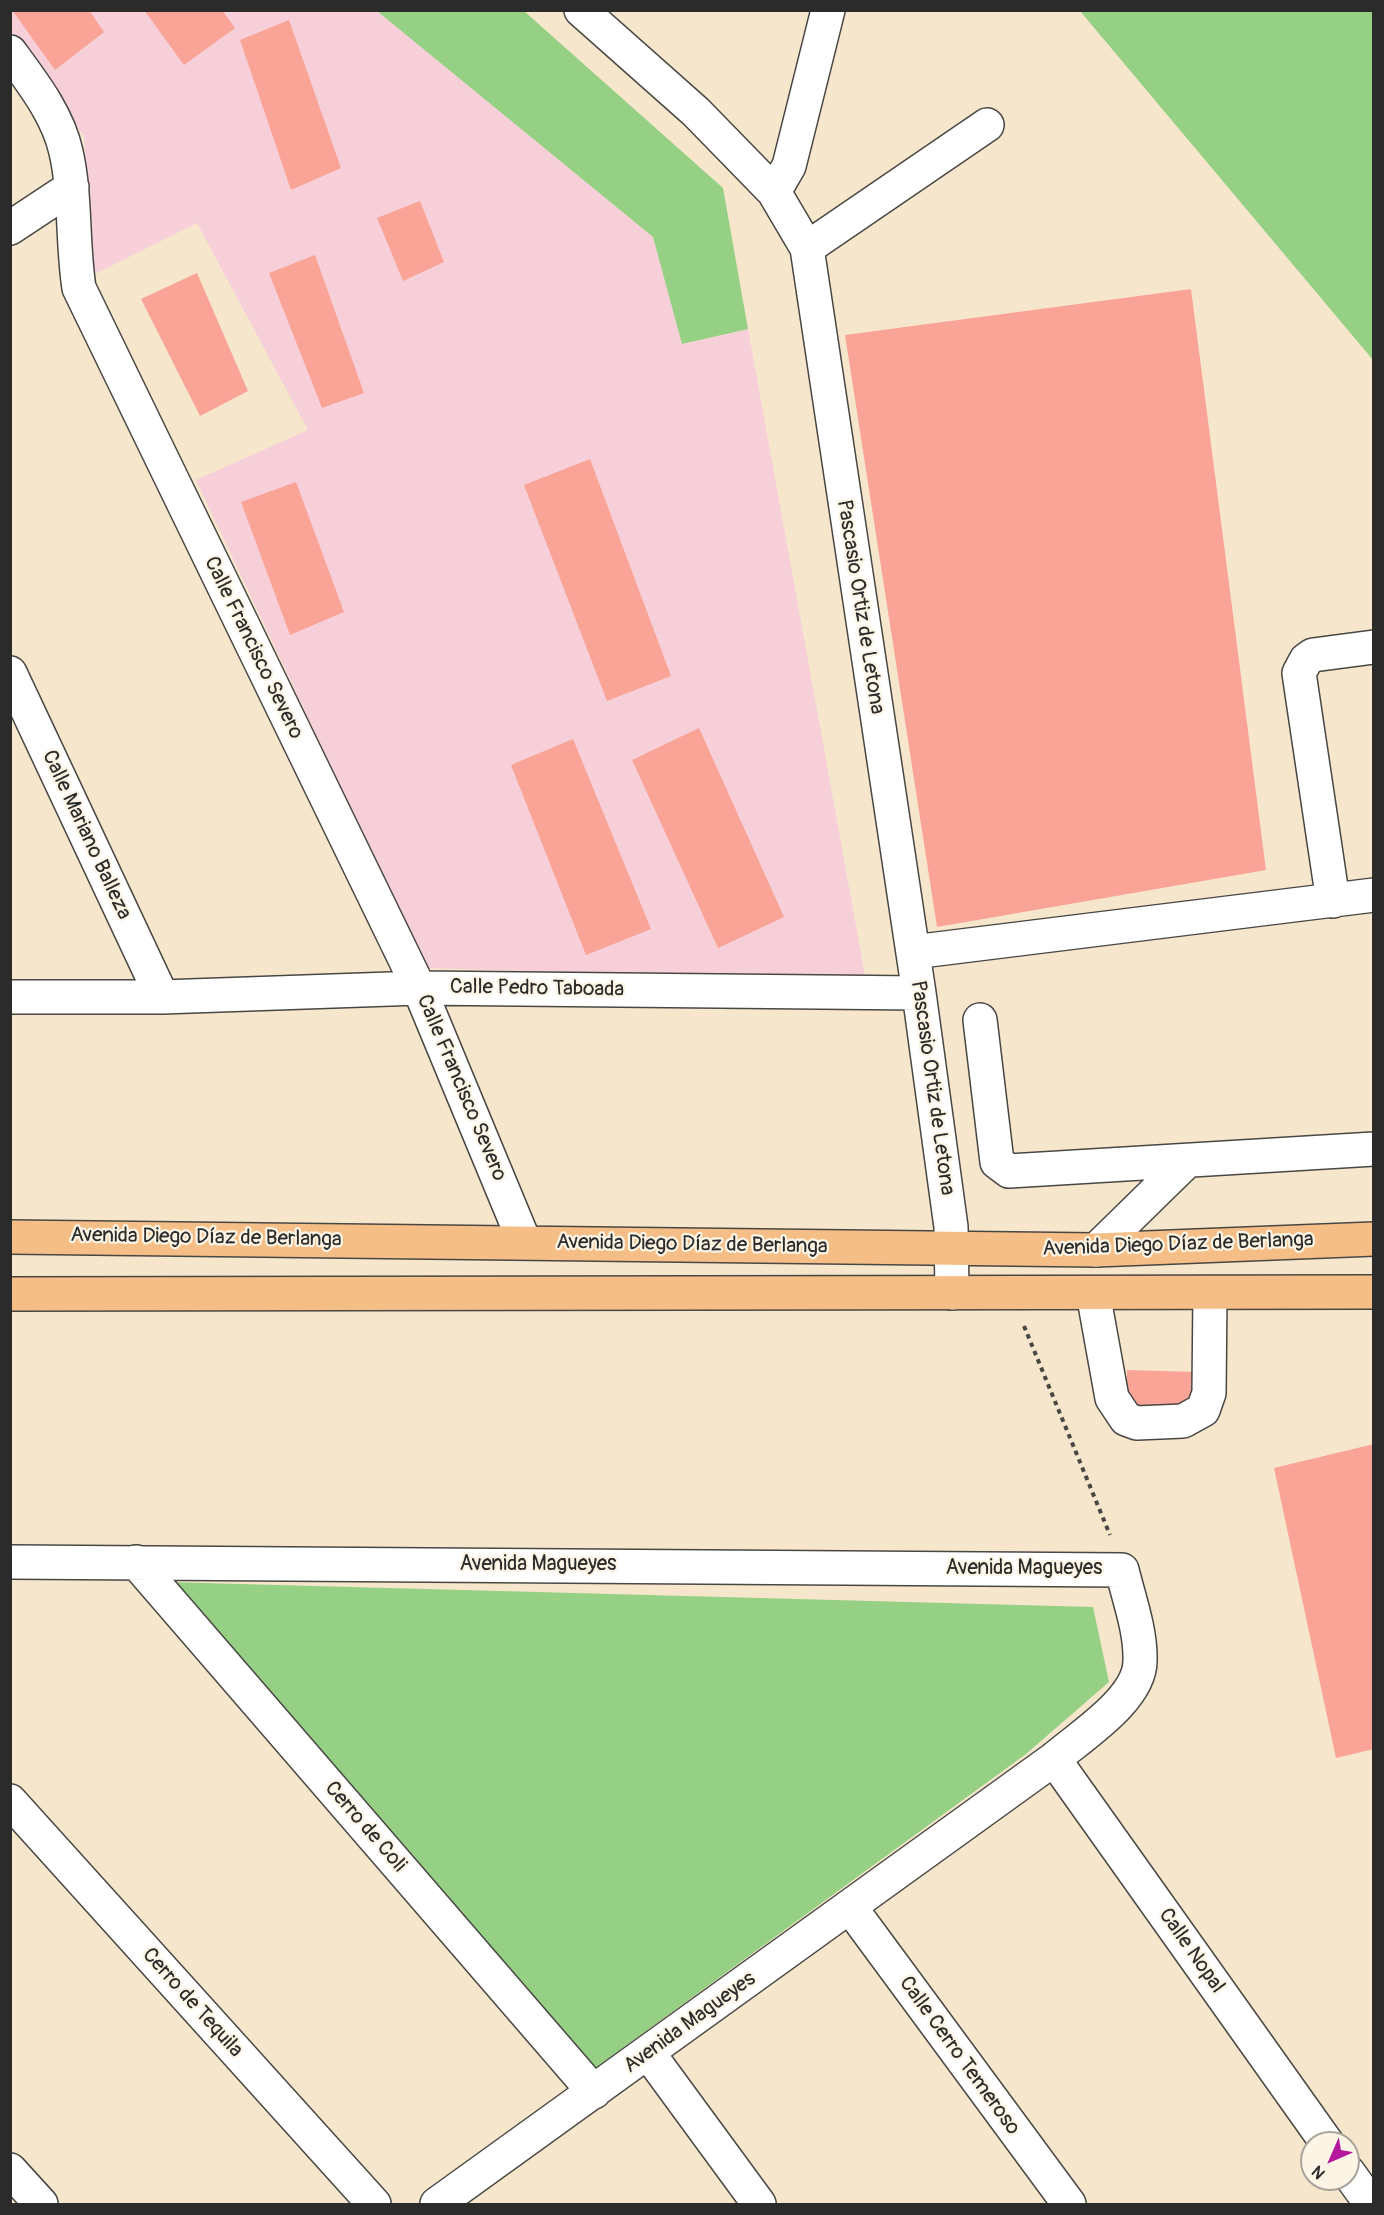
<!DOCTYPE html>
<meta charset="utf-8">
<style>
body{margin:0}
#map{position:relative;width:1384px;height:2215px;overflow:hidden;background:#f6e6cc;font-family:Pangolin,sans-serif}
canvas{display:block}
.frame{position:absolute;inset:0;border:12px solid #2b2b2b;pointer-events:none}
.north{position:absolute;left:1300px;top:2131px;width:60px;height:60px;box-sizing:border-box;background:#fcf5e5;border:2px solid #a8a49b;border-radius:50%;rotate:225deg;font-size:16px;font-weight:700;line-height:24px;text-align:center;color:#2b2b2b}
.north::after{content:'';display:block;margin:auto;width:21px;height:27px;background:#b5179e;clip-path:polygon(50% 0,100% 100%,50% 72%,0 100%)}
</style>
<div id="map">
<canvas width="1384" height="2215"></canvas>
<div class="frame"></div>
<div class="north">N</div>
</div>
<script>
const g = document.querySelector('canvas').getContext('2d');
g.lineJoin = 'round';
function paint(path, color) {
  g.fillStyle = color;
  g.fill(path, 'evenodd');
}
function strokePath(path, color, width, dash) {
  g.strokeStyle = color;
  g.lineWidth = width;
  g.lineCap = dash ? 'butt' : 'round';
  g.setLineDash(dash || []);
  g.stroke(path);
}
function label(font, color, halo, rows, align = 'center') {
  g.font = font + ' Pangolin,sans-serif';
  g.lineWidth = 4.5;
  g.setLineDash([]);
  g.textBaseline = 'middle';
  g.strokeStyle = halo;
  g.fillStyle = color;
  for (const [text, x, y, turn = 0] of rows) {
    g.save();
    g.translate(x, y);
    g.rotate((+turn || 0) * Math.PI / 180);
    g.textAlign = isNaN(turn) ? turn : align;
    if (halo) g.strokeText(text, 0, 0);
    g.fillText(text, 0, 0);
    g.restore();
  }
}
paint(new Path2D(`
 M10,11h367l276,226 30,107 65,-15 118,652 -440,-13 -230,-488 112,-50 -111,-207 -106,53 -7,-140 -73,-105z`), '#f6cfd9');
paint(new Path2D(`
 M377,11h147l199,177 25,141 -66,15 -29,-107z
 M1080,11h293v349z
 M166,1582l927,25 16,75 -83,72 -439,320z`), '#95d085');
paint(new Path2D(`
 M12,10h77l15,22 -49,38z
 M144,10h78l13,18 -51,37z
 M289,20l52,148 -50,22 -51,-150z
 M420,201l24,61 -41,19 -26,-63z
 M315,255l49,138 -42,15 -53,-135z
 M197,273l51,118 -48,25 -59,-117z
 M1191,289l75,581 -329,57 -92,-592z
 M590,459l81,217 -64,25 -83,-216z
 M296,482l48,130 -54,23 -49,-133z
 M699,728l85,189 -66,31 -86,-188z
 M573,739l78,190 -65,26 -75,-190z
 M1127,1370l72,2v37l-72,-1z
 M1374,1444v305l-38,9 -62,-290z`), '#f9a497');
const minor = new Path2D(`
 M581,10l115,102 78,80 33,56 112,745 32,234 1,66
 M10,52c22,30 48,63 56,100 10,44 6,91 13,136l340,700 105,253
 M774,192l15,-26 39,-156
 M10,228l62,-41
 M807,248l180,-123
 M10,673l152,324
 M1333,901l-34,-228 7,-13 7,-5 61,-8
 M913,952l461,-57
 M10,997h152l257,-9 500,5
 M980,1020l17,142 12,9 365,-22
 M1096,1250l91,-89
 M1093,1293l19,105 14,21 11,4 46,-2 20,-11 6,-17 1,-100
 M10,1562l1112,8c7,29 19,61 18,91 0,38 -59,75 -86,98l-617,445
 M136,1562l458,530
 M1054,1759l273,384
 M10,1801l364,403
 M850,1907l219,297
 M649,2054l110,150
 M10,2170l31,34
 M1348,2172l23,32`);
const major = new Path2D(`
 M10,1237l1086,13 278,-11
 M10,1294l1364,-2`);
strokePath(minor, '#494743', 36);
strokePath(major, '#494743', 36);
strokePath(new Path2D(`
 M1024,1326l86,209`), '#494743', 4, [4.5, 4.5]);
strokePath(minor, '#fff', 33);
strokePath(major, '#f6be87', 33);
label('21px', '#2b2b2b', '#fcf5e5', [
 ["Pascasio Ortiz de Letona",860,607,81],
 ["Calle Francisco Severo",253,648,64],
 ["Calle Mariano Balleza",86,835,65],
 ["Calle Pedro Taboada",537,989,1],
 ["Calle Francisco Severo",461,1088,67],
 ["Pascasio Ortiz de Letona",932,1088,82],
 ["Avenida Diego Díaz de Berlanga",206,1238,1],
 ["Avenida Diego Díaz de Berlanga",692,1245,1],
 ["Avenida Diego Díaz de Berlanga",1178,1245,-2],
 ["Avenida Magueyes",538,1565],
 ["Avenida Magueyes",1024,1569],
 ["Cerro de Coli",365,1827,49],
 ["Calle Nopal",1191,1951,55],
 ["Cerro de Tequila",192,2003,48],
 ["Avenida Magueyes",690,2023,-36],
 ["Calle Cerro Temeroso",959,2056,54]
]);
</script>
